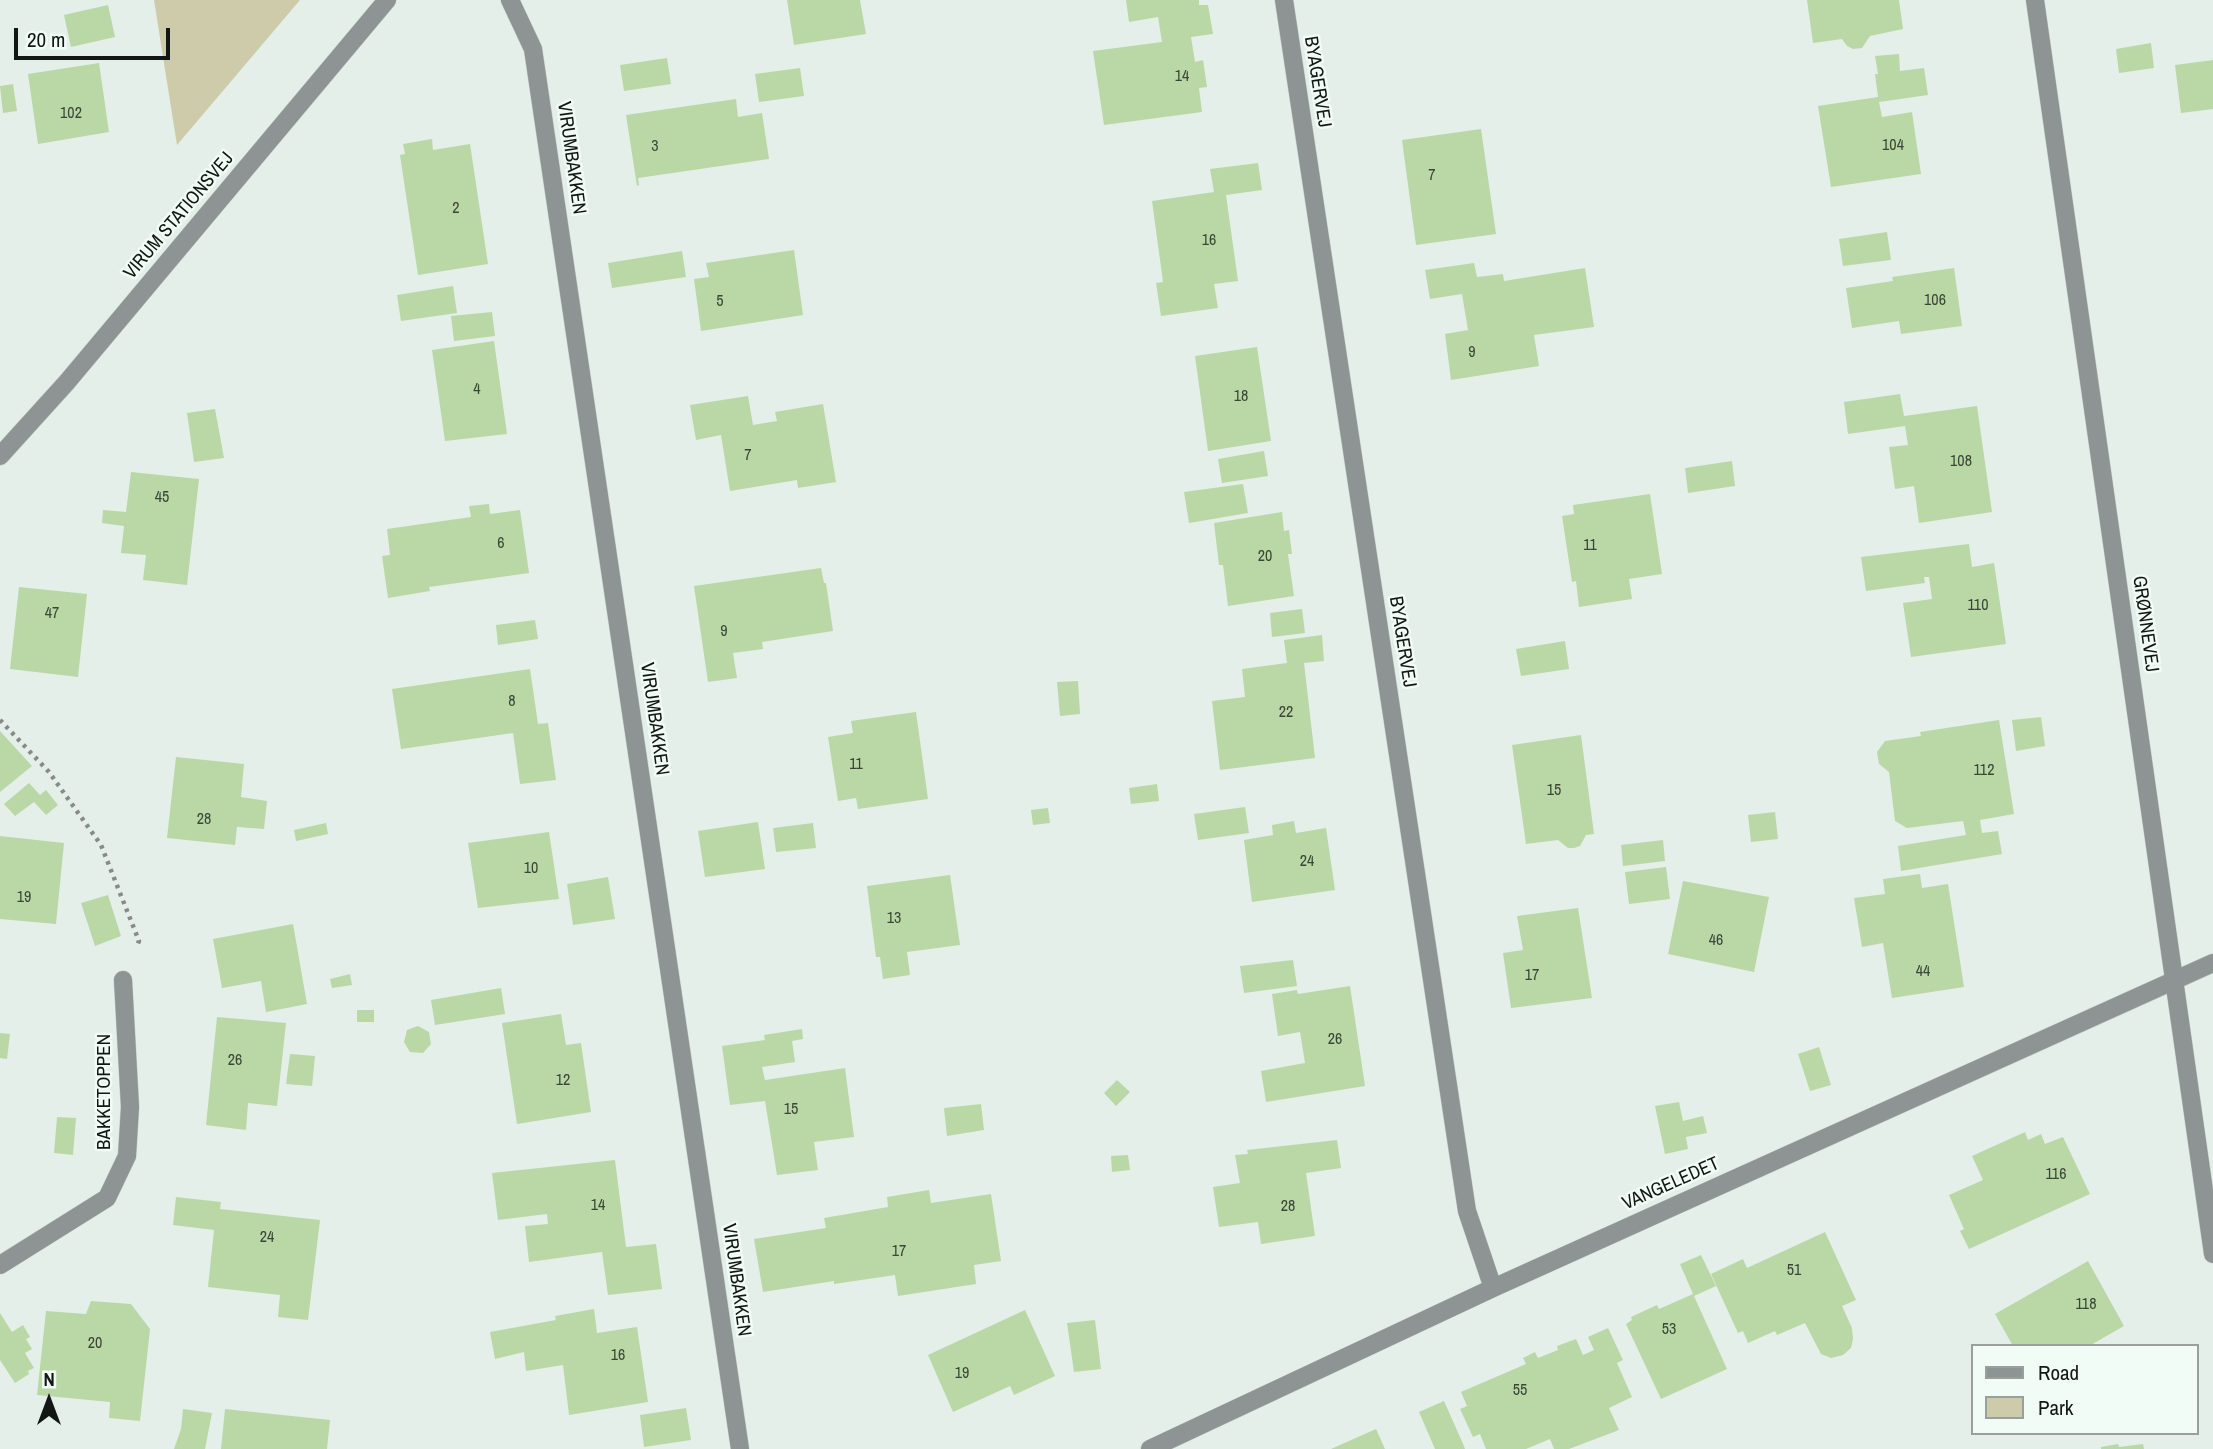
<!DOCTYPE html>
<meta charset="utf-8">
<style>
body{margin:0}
#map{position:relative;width:2213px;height:1449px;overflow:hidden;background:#e4efe9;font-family:"Archivo Narrow",sans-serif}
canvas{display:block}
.legend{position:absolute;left:1971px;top:1344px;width:228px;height:91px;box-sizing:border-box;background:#f1fcf6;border:2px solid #98a09c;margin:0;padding:9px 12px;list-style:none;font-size:21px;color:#121614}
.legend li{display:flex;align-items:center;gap:14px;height:35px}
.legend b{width:35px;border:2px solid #98a09c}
.north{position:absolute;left:14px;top:1365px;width:70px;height:70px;-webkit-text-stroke:5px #f1fcf6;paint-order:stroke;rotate:0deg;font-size:19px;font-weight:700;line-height:28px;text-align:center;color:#121614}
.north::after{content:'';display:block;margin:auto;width:24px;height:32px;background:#121614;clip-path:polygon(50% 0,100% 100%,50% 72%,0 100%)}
.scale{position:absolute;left:14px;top:28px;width:156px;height:32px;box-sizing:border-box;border:4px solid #121614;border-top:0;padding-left:9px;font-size:21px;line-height:24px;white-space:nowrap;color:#121614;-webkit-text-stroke:5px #f1fcf6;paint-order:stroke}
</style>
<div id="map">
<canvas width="2213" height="1449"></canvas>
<ul class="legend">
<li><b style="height:9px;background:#8e9493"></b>Road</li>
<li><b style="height:19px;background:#cdcba9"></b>Park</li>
</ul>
<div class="north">N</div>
<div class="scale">20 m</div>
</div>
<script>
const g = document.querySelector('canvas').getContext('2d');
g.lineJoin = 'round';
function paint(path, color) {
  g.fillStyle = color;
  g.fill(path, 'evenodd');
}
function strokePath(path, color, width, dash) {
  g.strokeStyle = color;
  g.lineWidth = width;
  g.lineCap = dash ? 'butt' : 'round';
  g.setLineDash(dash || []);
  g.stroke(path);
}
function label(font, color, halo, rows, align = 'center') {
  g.font = font + ' "Archivo Narrow",sans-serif';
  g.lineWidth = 5;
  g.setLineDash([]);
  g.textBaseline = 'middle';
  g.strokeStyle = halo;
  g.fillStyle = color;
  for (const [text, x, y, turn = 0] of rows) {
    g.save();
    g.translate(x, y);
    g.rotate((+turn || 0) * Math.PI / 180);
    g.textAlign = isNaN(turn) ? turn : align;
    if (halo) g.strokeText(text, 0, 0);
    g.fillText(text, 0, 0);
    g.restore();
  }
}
paint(new Path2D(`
 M154,0h146l-123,145z`), '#cdcba9');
paint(new Path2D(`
 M787,0h73l6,34 -72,11z
 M1126,0h73v5h9l5,29 -22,3 4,25 8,-2 4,27 -8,1 3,24 -98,13 -11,-74 69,-9 -4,-25 -29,5z
 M1807,0h92l4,29 -33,7 -8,12 -9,1 -6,-3 -5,-7 -29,4z
 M108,5l7,32 -44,10 -7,-32z
 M2151,43l3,25 -35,5 -3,-24z
 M1899,54l1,17 24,-3 4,27 -49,7 3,15 30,-5 9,62 -90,13 -13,-81 60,-9 -3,-23h3l-3,-18z
 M667,58l4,26 -47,7 -4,-26z
 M2213,60v49l-32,4 -6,-48z
 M99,63l10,69 -71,12 -10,-70z
 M800,68l4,28 -45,6 -4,-28z
 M13,84l4,27 -14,2 -3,-27z
 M736,99l2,18 24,-4 7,46 -131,19 1,7 -2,1 -11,-71z
 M1481,129l15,105 -80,11 -14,-105z
 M432,139l1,11 37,-6 18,120 -70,11 -18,-120 5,-1 -2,-10z
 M1258,163l4,27 -36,5 12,86 -24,3 4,24 -57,8 -5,-33 7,-1 -11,-81 62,-9 -4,-23z
 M1887,232l4,28 -48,6 -4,-27z
 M794,250l9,65 -102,16 -7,-52 15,-2 -3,-14z
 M682,251l4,26 -74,11 -4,-25z
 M1474,263l3,14 26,-3 1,7 81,-13 9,59 -60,8 5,31 -88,14 -6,-46 23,-4 -6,-36 -32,5 -5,-29z
 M1954,268l8,58 -61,8 -2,-13 -47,7 -6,-40 47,-7 -1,-4z
 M453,286l4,27 -56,8 -4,-26z
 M492,312l3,24 -41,5 -3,-25z
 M494,341l13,93 -62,7 -13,-91z
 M1257,347l14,94 -63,10 -13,-95z
 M1900,394l4,22 73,-10 15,106 -73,11 -5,-37 -19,3 -6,-42 19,-2 -3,-19 -57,8 -4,-32z
 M748,396l5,29 24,-4 -2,-9 48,-8 13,78 -38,6 -1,-8 -67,11 -9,-56 -25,5 -6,-35z
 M215,409l9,49 -30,4 -7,-49z
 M1264,451l4,25 -46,7 -4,-24z
 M1732,461l3,25 -47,7 -3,-25z
 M131,472l68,7 -12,106 -44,-5 3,-25 -25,-2 3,-27 -22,-3 1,-13 23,2z
 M1243,484l5,29 -59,10 -5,-31z
 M1650,494l12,80 -33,5 3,20 -53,8 -3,-26 -4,1 -10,-66 12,-2 -1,-9z
 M489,504l1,10 30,-4 9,63 -100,14 1,4 -42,7 -6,-42 8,-1 -3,-26 84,-12 -2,-11z
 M1282,512l2,19 5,-1 3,24h-4l6,42 -66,10 -5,-41h-4l-5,-42z
 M1969,544l3,23 22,-4 12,81 -95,13 -8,-54 29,-4 -3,-22h-5l1,6 -59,8 -5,-34z
 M821,568l3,15h2l7,48 -71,11 1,7 -30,4 4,25 -29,4 -14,-96z
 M19,587l68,7 -9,83 -68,-8z
 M1302,609l3,24 -33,4 -2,-24z
 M535,620l3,19 -40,6 -2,-20z
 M1322,635l2,26 -20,2 11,95 -95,12 -8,-69 33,-4 -3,-28 45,-6 -3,-23z
 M1565,641l4,28 -48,7 -5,-27z
 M530,669l8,55 10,-1 8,57 -36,4 -7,-51 -112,16 -9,-60z
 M1078,681l2,33 -20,2 -3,-34z
 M916,712l12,87 -70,10 -2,-11 -18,3 -10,-64 25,-4 -2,-12z
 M2041,717l4,29 -29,5 -4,-31z
 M1999,720l15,94 -34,6 2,13 16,-2 4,23 -101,17 -3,-25 68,-11 -3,-14 -56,7 -12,-7 -6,-49 -10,-8 -2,-12 8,-11 36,-5 -1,-4z
 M0,731l32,35 -32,26z
 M1581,735l13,99 -8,1 -6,11 -6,2h-6l-10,-8 -32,4 -14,-99z
 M176,757l68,7 -3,33 26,4 -3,28 -27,-2 -2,18 -68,-7z
 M29,783l11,12 6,-5 12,15 -12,10 -12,-13 -19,14 -11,-12z
 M1157,784l2,17 -28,3 -2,-16z
 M1245,807l4,26 -51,7 -4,-26z
 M1048,808l2,15 -17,2 -2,-15z
 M1775,812l3,27 -27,3 -3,-27z
 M1294,821l2,12 30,-5 9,62 -83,12 -8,-62 29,-5 -1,-10z
 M758,822l7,47 -60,8 -7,-46z
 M326,823l2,11 -32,7 -2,-11z
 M813,823l3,25 -40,4 -3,-24z
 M549,832l10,67 -81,9 -10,-65z
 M0,836l64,7 -8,81 -56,-5z
 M1663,840l2,21 -42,5 -2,-21z
 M1666,867l4,32 -41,5 -4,-32z
 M1920,874l2,14 26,-4 16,103 -72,11 -9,-55 -21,4 -8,-49 31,-4 -2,-15z
 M950,875l10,70 -53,7 3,23 -27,4 -3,-22h-4l-9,-71z
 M608,877l7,42 -42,6 -6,-41z
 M1683,881l86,16 -15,75 -86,-18z
 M108,895l13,41 -26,10 -14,-43z
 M1578,908l14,90 -81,10 -8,-55 20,-3 -6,-34z
 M293,924l14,80 -41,8 -5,-31 -39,7 -9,-49z
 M1293,960l4,26 -53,7 -4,-27z
 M350,974l2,11 -20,3 -2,-9z
 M1350,986l15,100 -99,16 -5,-31 44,-8 -5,-31 -22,4 -6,-42 25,-4 1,4z
 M501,988l4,26 -70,11 -4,-25z
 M357,1010h17v12h-17z
 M561,1014l5,31 15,-2 10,69 -74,12 -15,-101z
 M217,1017l69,6 -9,83 -29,-3 -2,27 -40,-5z
 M418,1026l11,6 2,12 -8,9 -13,-1 -6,-10 3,-12z
 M802,1029l1,10 -11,2 3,21 -33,5 3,13 80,-12 9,69 -40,5 4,28 -41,5 -12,-74 -35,4 -8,-59 43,-6 -1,-5z
 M0,1033l10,1 -3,25 -7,-1z
 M1819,1047l12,38 -21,6 -12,-37z
 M290,1054l25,2 -3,30 -26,-2z
 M1117,1080l13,12 -14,14 -12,-13z
 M1679,1102l4,19 20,-5 4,17 -21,4 2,12 -23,5 -10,-48z
 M981,1104l3,26 -37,6 -3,-28z
 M57,1117l19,1 -3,37 -19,-2z
 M2025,1132l3,8 13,-6 4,10 18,-7 27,57 -121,55 -9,-18 4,-2 -15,-34 34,-15 -11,-24z
 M1337,1140l4,28 -35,5 9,63 -54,8 -3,-22 -39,5 -6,-40 27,-4 -5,-28 13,-1 -1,-4z
 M1128,1155l2,15 -18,2 -1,-16z
 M615,1160l11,87 30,-3 6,45 -54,6 -6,-43 -73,10 -4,-36 23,-2 -1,-10 -49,6 -6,-47z
 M929,1190l2,13 60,-9 10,67 -27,4 2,19 -78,12 -3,-21 -61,9v-3l-71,11 -9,-53 72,-11 -2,-10 64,-11 -1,-10z
 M176,1197l45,5 -1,7 100,11 -12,100 -30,-3 2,-22 -72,-8 6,-57 -41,-5z
 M1825,1232l31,68 -14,6 10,22 1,11 -2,9 -8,7 -12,3 -10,-4 -16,-31 -28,12 -2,-4 -27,12 -5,-12 -5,2 -27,-59 32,-15 4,9z
 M1701,1255l15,31 -22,10 33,73 -66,30 -35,-75 6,-4 -1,-3 26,-12 2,4 34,-15 -13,-30z
 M2088,1261l36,65 -35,20h-76l-18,-32z
 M91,1301l40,3 19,25 -10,92 -31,-3 1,-16 -73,-7 9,-84 40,3z
 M594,1309l3,24 40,-6 11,75 -79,13 -6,-50 -37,6 -2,-19 -29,7 -5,-27 66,-12 -1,-4z
 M1025,1310l30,66 -41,19 -4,-9 -57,26 -25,-57z
 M0,1313l12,19 11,-7 7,12 -4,2 6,10 -7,4 9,15 -6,3 1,3 -14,9 -15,-23z
 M1095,1320l6,49 -27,3 -7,-49z
 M1608,1328l15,32 -6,3 15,34 -23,11 10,22 -50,19h-15l-4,-10 -24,10h-40l-6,-15 -7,3 -13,-28 7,-3 -6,-14 65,-28 -3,-6 12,-6 3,6 20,-8 -1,-4 19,-7 7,16 11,-5 -6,-13z
 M1444,1401l20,45 1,3h-30l-16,-37z
 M686,1408l5,32 -47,7 -4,-32z
 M183,1409l29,4 -7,36h-31l7,-20z
 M225,1409l105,11 -3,29h-106z
 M1376,1429l9,20h-54z
 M2118,1444l1,3 24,-3 1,5h-43v-2z`), '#b9d8a6');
const minor = new Path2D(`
 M510,0l23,49 207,1400
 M1284,0l183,1211 26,77
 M2035,0l178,1254
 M0,456l67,-74 320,-382
 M0,1265l107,-67 20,-42 3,-49 -7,-127
 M1150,1449l343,-161 720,-325`);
strokePath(minor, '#c2ccc7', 19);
strokePath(new Path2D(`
 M0,720l49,52 52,73 38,96 -3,7`), '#848c88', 4.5, [3.5, 5]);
strokePath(minor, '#8e9493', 18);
label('16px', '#3c4638', null, [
 ["14",1182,77],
 ["102",71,114],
 ["104",1893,146],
 ["3",655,147],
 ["7",1432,176],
 ["2",456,209],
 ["16",1209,241],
 ["106",1935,301],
 ["5",720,302],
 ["9",1472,353],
 ["4",477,390],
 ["18",1241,397],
 ["7",748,456],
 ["108",1961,462],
 ["45",162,498],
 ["6",501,544],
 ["11",1590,546],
 ["20",1265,557],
 ["110",1978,606],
 ["47",52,614],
 ["9",724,632],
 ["8",512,702],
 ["22",1286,713],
 ["11",856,765],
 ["112",1984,771],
 ["15",1554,791],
 ["28",204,820],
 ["24",1307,862],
 ["10",531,869],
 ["19",24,898],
 ["13",894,919],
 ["46",1716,941],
 ["44",1923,972],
 ["17",1532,976],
 ["26",1335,1040],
 ["26",235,1061],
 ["12",563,1081],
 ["15",791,1110],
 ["116",2056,1175],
 ["14",598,1206],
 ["28",1288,1207],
 ["24",267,1238],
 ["17",899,1252],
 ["51",1794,1271],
 ["118",2086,1305],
 ["53",1669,1330],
 ["20",95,1344],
 ["16",618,1356],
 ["19",962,1374],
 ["55",1520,1391]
]);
label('19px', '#121614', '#f1fcf6', [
 ["BYAGERVEJ",1317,82,81],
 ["VIRUMBAKKEN",571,158,82],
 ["VIRUM STATIONSVEJ",179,216,-50],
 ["GRØNNEVEJ",2145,624,82],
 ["BYAGERVEJ",1402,642,81],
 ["VIRUMBAKKEN",654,719,82],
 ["BAKKETOPPEN",105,1092,-90],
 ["VANGELEDET",1671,1184,-24],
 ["VIRUMBAKKEN",736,1280,82]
]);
</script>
